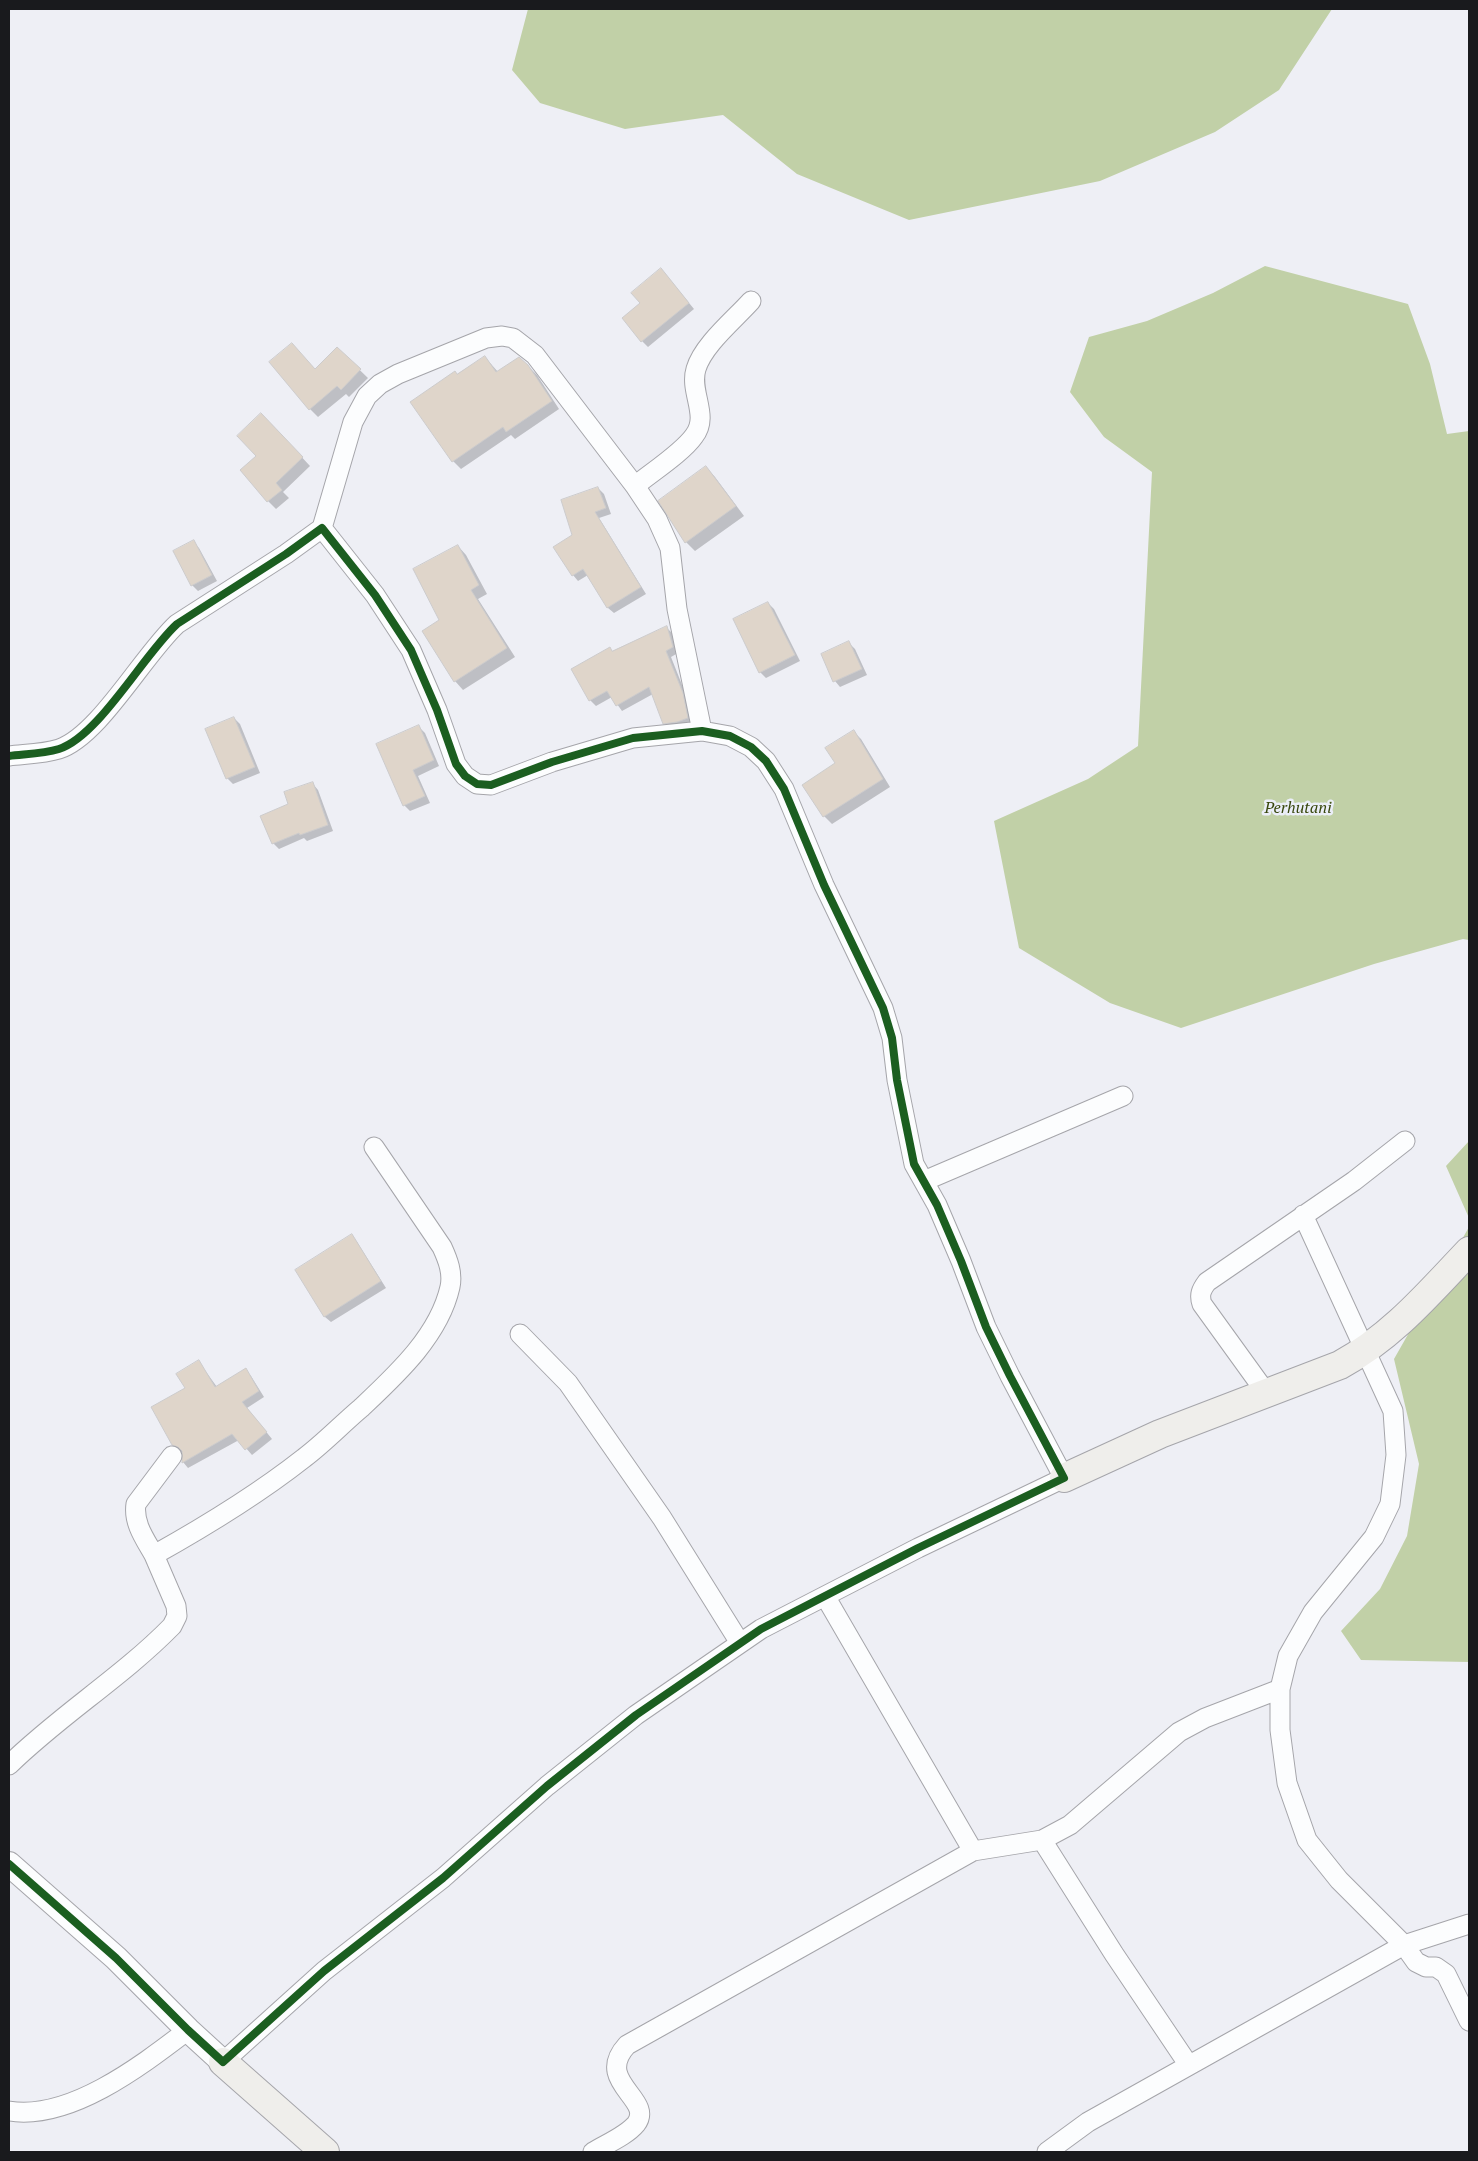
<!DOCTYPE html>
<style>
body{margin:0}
#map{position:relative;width:1478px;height:2161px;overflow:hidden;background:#eeeff5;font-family:"PT Serif",serif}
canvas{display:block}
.frame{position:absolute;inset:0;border:10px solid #191a1d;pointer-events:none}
</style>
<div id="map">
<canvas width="1478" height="2161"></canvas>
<div class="frame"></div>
</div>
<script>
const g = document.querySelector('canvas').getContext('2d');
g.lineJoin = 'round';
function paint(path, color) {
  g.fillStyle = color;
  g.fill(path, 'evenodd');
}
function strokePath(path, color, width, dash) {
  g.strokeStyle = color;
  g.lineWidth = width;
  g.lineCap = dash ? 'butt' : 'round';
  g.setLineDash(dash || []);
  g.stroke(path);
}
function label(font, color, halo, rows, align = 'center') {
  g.font = font + ' "PT Serif",serif';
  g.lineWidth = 5;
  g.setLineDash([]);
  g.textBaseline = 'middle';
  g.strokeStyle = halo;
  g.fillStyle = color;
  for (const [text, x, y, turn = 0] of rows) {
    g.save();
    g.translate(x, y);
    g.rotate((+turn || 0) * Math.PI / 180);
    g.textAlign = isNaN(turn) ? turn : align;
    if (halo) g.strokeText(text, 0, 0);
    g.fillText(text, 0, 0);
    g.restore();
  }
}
paint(new Path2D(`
 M528,9h804l-53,81 -64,42 -115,49 -191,39 -112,-46 -74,-59 -98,14 -85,-26 -28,-33z
 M1265,266l143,38 22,60 17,70 22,-3v509l-6,-1 -89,25 -193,64 -71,-25 -91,-55 -25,-127 94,-42 50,-33 14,-274 -48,-35 -34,-45 19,-55 58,-16 66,-28z
 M1469,1141v77l-23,-52z
 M1469,1227v435l-108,-2 -20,-29 39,-42 27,-53 12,-72 -25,-105z`), '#c1d0a7');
paint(new Path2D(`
 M667,276l27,33 -46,38 -6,-6v-37z
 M337,348l31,30 -19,19 -3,-3 -28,23 -8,-8 6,-39z
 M485,357l13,15 30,-6 9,9 22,34 -44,30 -4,-4 -50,34 -8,-8 5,-86z
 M270,423l40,43 -27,26 6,6 -13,11 -8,-8 -10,-45z
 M706,467l9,10 29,39 -49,35 -9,-9 -26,-41z
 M598,488l6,6 7,20 -12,4 47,76 -32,19 -6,-5 -20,-33 -10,6 -5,-6 1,-39z
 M193,542l6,6 18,33 -19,10 -6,-6z
 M458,546l8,9 21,39 -9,5 37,58 -52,33 -8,-9 -14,-61z
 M768,603l6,6 26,52 -34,17 -6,-6z
 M667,628l6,6 5,19 -7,4 17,43 5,24 -22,5 -7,-6 -11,-29 -31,17 -10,-14 -16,9 -6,-6 23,-48z
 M849,643l6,6 12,26 -27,12 -5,-6z
 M234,718l6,6 20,49 -27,11 -6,-6z
 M419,727l6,6 14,33 -21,10 12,27 -20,8 -6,-6z
 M854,732l7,7 29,48 -58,37 -8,-8 -20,-31 32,-22z
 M313,784l5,6 15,41 -26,10 -3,-3 -25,11 -6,-6 17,-39z
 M351,1236l6,6 29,46 -55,34 -6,-5 -29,-47z
 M199,1362l18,25 28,-17 6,6 13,21 -17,11 25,31 -20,16 -13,-15 -51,28 -5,-6v-10l-4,-1 -6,-7 14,-55z`), '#0003');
const building = new Path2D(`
 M661,268l28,35 -48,39 -19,-24 18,-15 -9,-10z
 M292,343l23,26 22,-22 24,22 -20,21 -4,-4 -28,24 -40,-48z
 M485,356l11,16 23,-15 9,8 24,36 -46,31 -3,-5 -51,35 -42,-60 45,-31 2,3z
 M261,413l42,44 -27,26 6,7 -15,12 -27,-32 16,-14 -19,-20z
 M706,466l30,40 -51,37 -27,-42z
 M598,487l8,21 -11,4 46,75 -34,21 -24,-39 -11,7 -19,-29 19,-12 -11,-35z
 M194,540l18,35 -21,11 -18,-35z
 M458,545l21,40 -8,5 36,58 -53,34 -32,-51 17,-11 -26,-51z
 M768,602l27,53 -36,18 -26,-54z
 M667,626l6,21 -7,4 17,42 5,25 -11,4 -14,2 -14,-37 -33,19 -9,-15 -18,10 -18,-32 39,-22 2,4z
 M849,641l13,28 -29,13 -12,-28z
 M234,717l21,50 -29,12 -21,-50z
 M419,725l15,35 -21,10 12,26 -22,10 -27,-62z
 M854,730l29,49 -60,38 -21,-32 33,-22 -10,-15z
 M313,782l15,43 -28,10 -1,-2 -27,11 -12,-28 28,-12 -4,-12z
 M352,1234l29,47 -57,36 -29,-47z
 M199,1360l16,27 31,-19 13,23 -17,11 25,30 -22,18 -13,-16 -50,29v-12l-4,-4 -6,-2 -21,-38 34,-19 -9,-14z`);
paint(building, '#dfd5ca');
strokePath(building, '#cccbcc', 1);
const minor = new Path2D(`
 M635,486c17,-14 47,-33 59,-50 16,-20 -5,-44 2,-67 7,-24 38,-49 55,-68
 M322,528l31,-106 14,-26 13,-12 18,-10 88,-36 16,-2 11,2 22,17 100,131 22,33 13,29 7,61 25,122
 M9,756c16,-2 34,-2 50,-7 40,-13 85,-95 118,-125l109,-70 36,-26 53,67 36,55 26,60 19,54 9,12 12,8 14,1 61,-23 81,-24 69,-7 28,5 21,11 15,14 18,28 40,96 59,123 9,30 5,42 17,84 23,41 24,56 25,66 24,49 54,102 -146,70 -157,81 -125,86 -89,71 -104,92 -119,93 -101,91
 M924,1181l199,-85
 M1303,1215l90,196 3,44 -6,49 -16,33 -61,75 -25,44 -8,33v41l7,53 20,57 32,40 65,65 12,17 10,5h10l10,7 23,47
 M520,1334l48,49 94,135 78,125
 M1267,1394l-65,-90c-3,-9 -1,-14 5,-22l147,-101 51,-40
 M154,1555c-9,-16 -21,-32 -18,-51l36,-48
 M9,1765c51,-50 113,-88 163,-139l5,-10 -1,-10 -22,-51c52,-29 103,-60 150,-97 20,-15 38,-34 57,-50 35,-33 78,-72 89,-121 3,-14 -2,-27 -8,-40l-68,-100
 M1042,1840l72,114 74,110
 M973,1851l69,-11 28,-15 109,-93 26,-14 75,-29
 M9,2111c61,10 133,-46 179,-81
 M593,2152c13,-8 33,-16 43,-28 19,-25 -43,-42 -9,-79l346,-194 -148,-255
 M1047,2152l41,-30 316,-177 65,-21`);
const tertiary = new Path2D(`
 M9,1864l107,94 72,72 35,32`);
const secondary = new Path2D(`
 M1064,1478l96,-44 180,-69c52,-28 89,-72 129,-114
 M223,2062l102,90`);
strokePath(minor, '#a5a5aa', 21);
strokePath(tertiary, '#a5a5aa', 26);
strokePath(secondary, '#a5a5aa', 30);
strokePath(minor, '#fcfdfe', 19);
strokePath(tertiary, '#fcfdfe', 24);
strokePath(secondary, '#efeeeb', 28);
strokePath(new Path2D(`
 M9,756c16,-2 34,-2 50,-7 40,-13 85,-95 118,-125l109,-70 36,-26 53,67 36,55 26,60 19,54 9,12 12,8 14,1 61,-23 81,-24 69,-7 28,5 21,11 15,14 18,28 40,96 59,123 9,30 5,42 17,84 23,41 24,56 25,66 24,49 54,102 -146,70 -157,81 -125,86 -89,71 -104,92 -119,93 -101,91 -35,-32 -72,-72 -107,-94`), '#1b5e20', 8);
label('italic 16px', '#38470d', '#ebeef8', [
 ["Perhutani",1298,808]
]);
</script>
